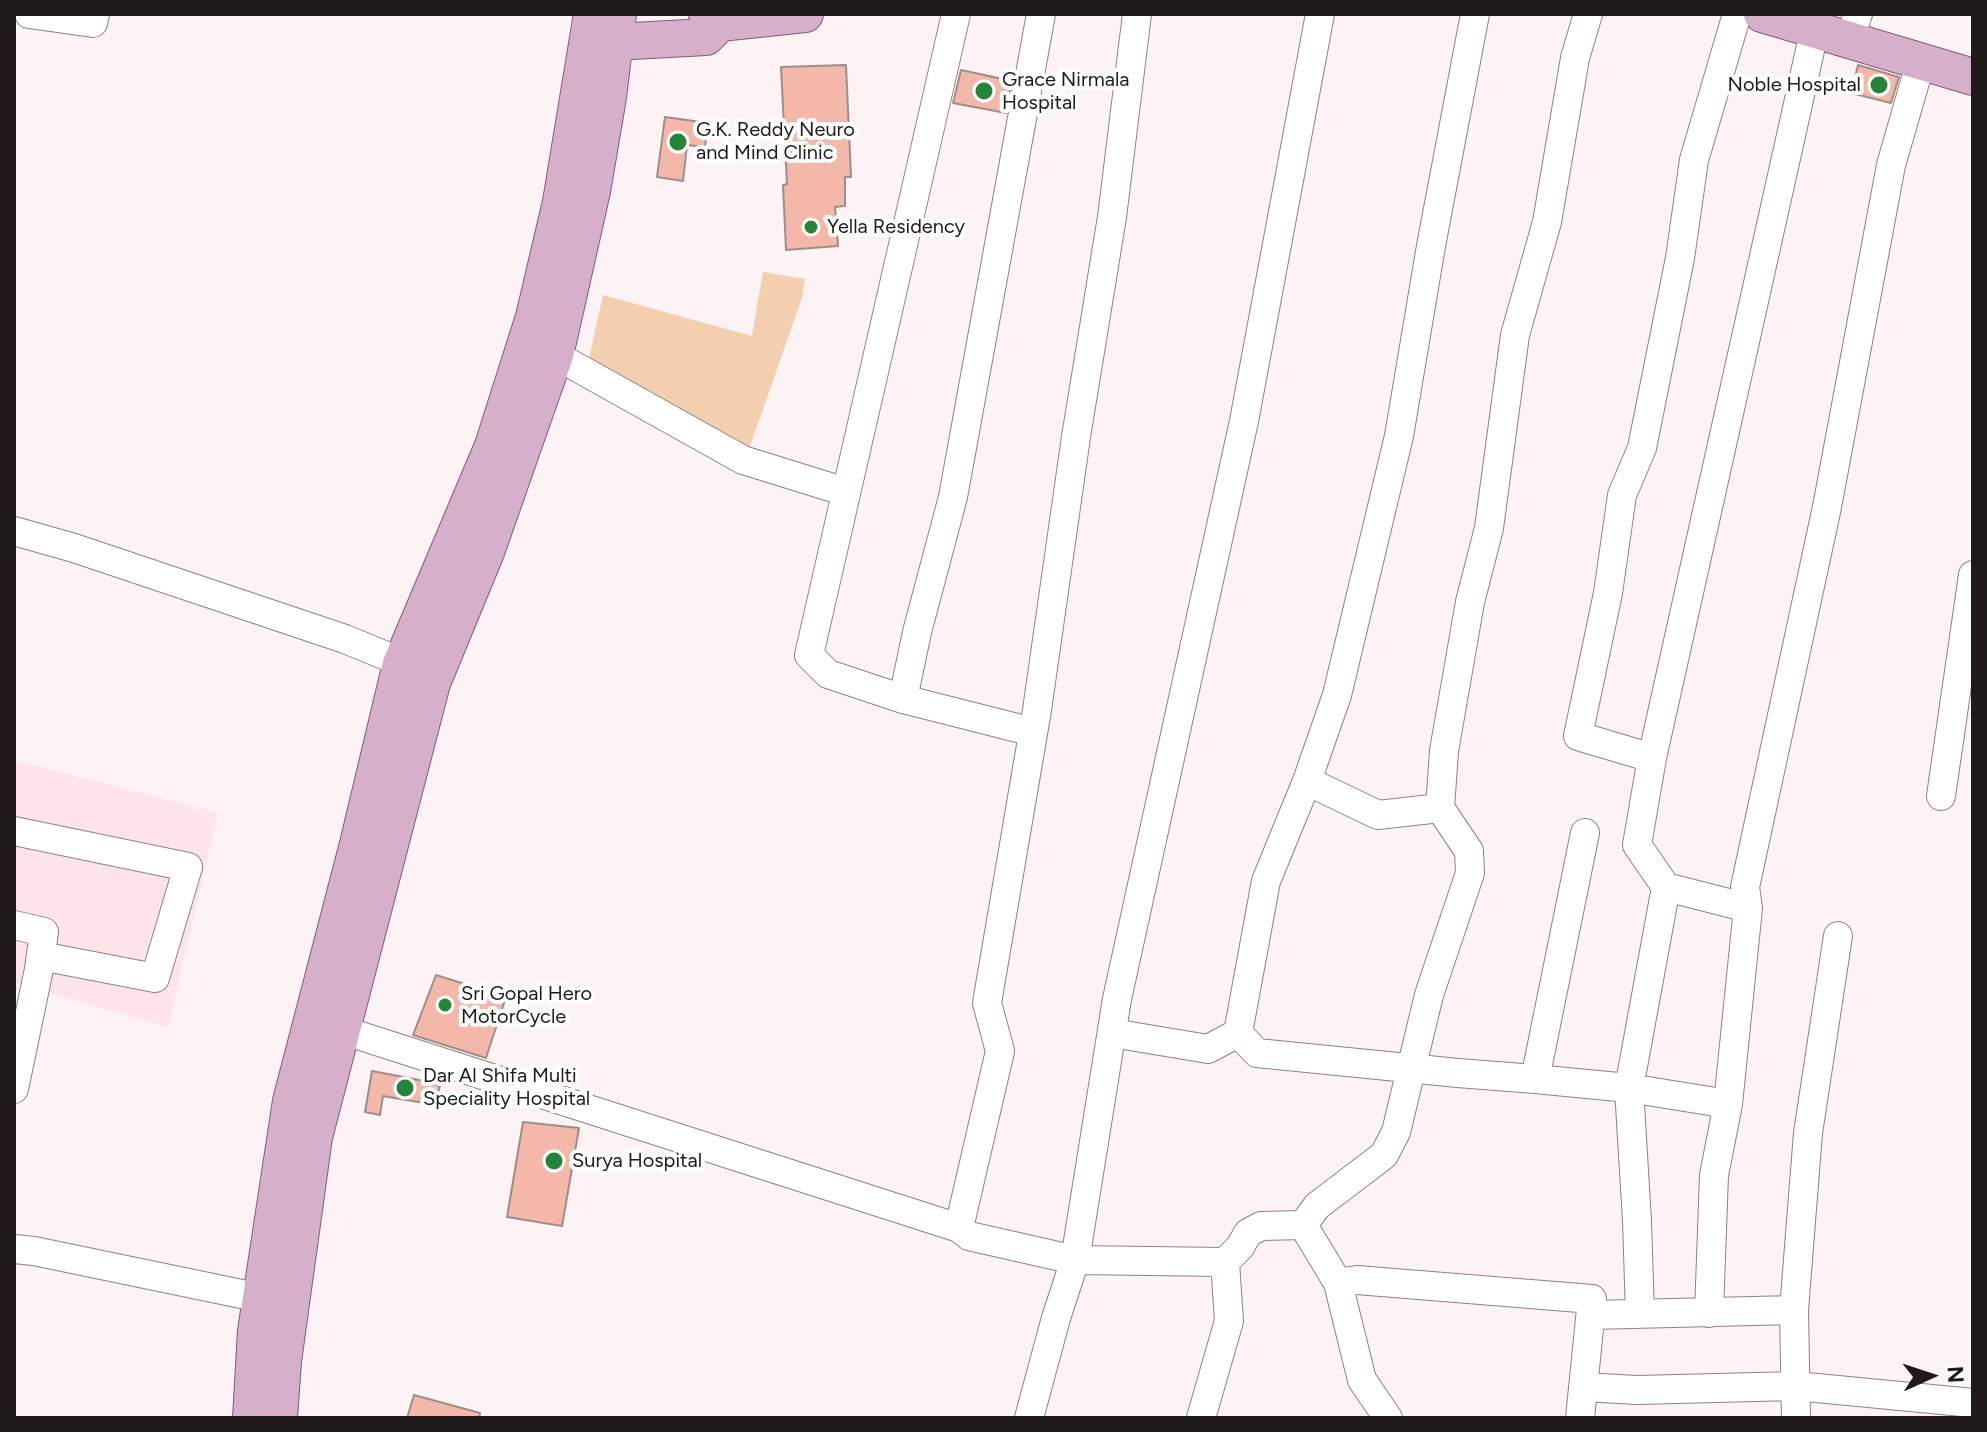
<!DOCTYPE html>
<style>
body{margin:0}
#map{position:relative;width:1987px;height:1432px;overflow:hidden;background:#fdf3f4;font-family:Figtree,sans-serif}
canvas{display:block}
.frame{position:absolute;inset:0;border:16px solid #1f191a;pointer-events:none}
.north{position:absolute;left:1891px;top:1336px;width:80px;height:80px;-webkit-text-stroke:6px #fff;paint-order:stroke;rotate:87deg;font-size:22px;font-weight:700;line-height:32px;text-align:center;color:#1f191a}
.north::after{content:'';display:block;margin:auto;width:28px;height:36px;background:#1f191a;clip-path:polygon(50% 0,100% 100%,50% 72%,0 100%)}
</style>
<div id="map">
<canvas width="1987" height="1432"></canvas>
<div class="frame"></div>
<div class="north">N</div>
</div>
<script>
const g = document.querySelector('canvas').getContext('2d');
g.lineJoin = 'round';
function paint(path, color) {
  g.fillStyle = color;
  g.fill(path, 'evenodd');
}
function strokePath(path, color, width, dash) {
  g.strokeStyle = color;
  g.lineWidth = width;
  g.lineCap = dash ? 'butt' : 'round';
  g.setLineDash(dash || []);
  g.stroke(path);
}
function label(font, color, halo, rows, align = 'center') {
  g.font = font + ' Figtree,sans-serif';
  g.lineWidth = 8;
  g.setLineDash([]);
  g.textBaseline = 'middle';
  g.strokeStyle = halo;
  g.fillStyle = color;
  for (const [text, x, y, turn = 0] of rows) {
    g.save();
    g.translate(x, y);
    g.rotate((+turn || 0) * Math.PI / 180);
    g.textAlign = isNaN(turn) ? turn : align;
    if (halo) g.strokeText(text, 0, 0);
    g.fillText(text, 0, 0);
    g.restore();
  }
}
paint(new Path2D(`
 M14,760l204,53 -50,214 -154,-44z`), '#fee4e8');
paint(new Path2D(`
 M763,272l42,7 -3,19 -55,157 -161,-83 17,-77 149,41z`), '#f3cfaf');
const building = new Path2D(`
 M846,65l5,112h-6v29l-10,1 3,39 -52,4 -3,-65 4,-1 -6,-117z
 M1858,65l41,12 -8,26 -40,-10z
 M961,70l51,11 -6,32 -53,-10z
 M665,117l43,6 -3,24 -18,-2 -4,36 -26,-4z
 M436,975l70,22 -20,61 -73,-23z
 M372,1071l68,13 -4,21 -53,-9 -3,19 -15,-3z
 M523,1122l56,6 -17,98 -55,-9z
 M414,1395l66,18 -1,5h-72z`);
paint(building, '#f3b8a9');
strokePath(building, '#9e8e8a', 2);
const minor = new Path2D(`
 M29,14l64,9 2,-9
 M956,14l-147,641 19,19 75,25 130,33
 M1737,14l-43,146 -14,98 -38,190 -20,47 -14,98 -30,143 74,22 -15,87 29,42 82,21 -3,-21 82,-380 64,-342 30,-104
 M1849,39l9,-25
 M555,355l188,105 103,32
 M14,531l60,17 271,91 73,30
 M903,699l14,-67 36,-135 88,-483
 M1652,758l163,-730
 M1941,796l32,-221
 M1440,808l4,-57 26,-149 19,-74 26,-193 32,-113 28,-164 13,-44
 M14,831l174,36 -33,111 -114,-22
 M1585,833l-50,246 94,9 8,133 3,93
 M1666,887l-37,201 99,16
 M14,925l30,7 -5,37 -25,120
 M342,1030l617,198 41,-177 -13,-48 50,-293 39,-273 36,-220 25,-203
 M1112,1033l96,16 30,-16 19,20 201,20 77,6
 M1238,1033l28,-152 41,-100 30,-86 62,-259 32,-190 44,-232
 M1303,1225l14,-19 67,-51 12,-23 33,-137 41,-122 -1,-22 -29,-43 -62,7 -71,-34
 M1303,1225l35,58 24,97 26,38
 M959,1228l10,8 106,24 150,2 15,-15 8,-14 13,-7 42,-1
 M14,1249l20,2 246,51
 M1338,1283l19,-3 235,19 -12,119
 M1709,1313l5,-138 14,-71 20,-196
 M1591,1315l203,-5
 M1583,1387l54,3 159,-4 177,17
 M1029,1418l27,-100 19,-58 42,-261 127,-578 76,-407
 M1201,1418l28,-97 -4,-59
 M1796,1418l-2,-108 14,-177 30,-197`);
const major = new Path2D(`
 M1762,14l211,63
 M720,23l85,-9
 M614,42l92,-5 14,-14 -13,-9
 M251,1418l5,-87 35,-230 67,-257 43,-180 92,-218 41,-129 27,-115 31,-188
 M279,1418l4,-57 31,-224 118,-454 54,-131 69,-197 37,-164 16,-94 10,-83`);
strokePath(minor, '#908083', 30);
strokePath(major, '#845975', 38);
strokePath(minor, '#fff', 28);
strokePath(major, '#d6b0ca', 36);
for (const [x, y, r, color] of [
 [1879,85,10,"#248437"],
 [984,91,10,"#248437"],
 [678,142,10,"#248437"],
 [811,227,8,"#248437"],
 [445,1005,8,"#248437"],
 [405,1088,10,"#248437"],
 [554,1161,10,"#248437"]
]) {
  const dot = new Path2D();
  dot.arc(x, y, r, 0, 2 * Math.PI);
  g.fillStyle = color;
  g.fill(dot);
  strokePath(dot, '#fff', 3);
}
label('20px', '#1f191a', '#fff', [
 ["Grace Nirmala",1002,80],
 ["Hospital",1002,103],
 ["Noble Hospital",1861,85,"right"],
 ["G.K. Reddy Neuro",696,130],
 ["and Mind Clinic",696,153],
 ["Yella Residency",827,227],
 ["Sri Gopal Hero",461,994],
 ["MotorCycle",461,1017],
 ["Dar Al Shifa Multi",423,1076],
 ["Speciality Hospital",423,1099],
 ["Surya Hospital",572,1161]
], 'left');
</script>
